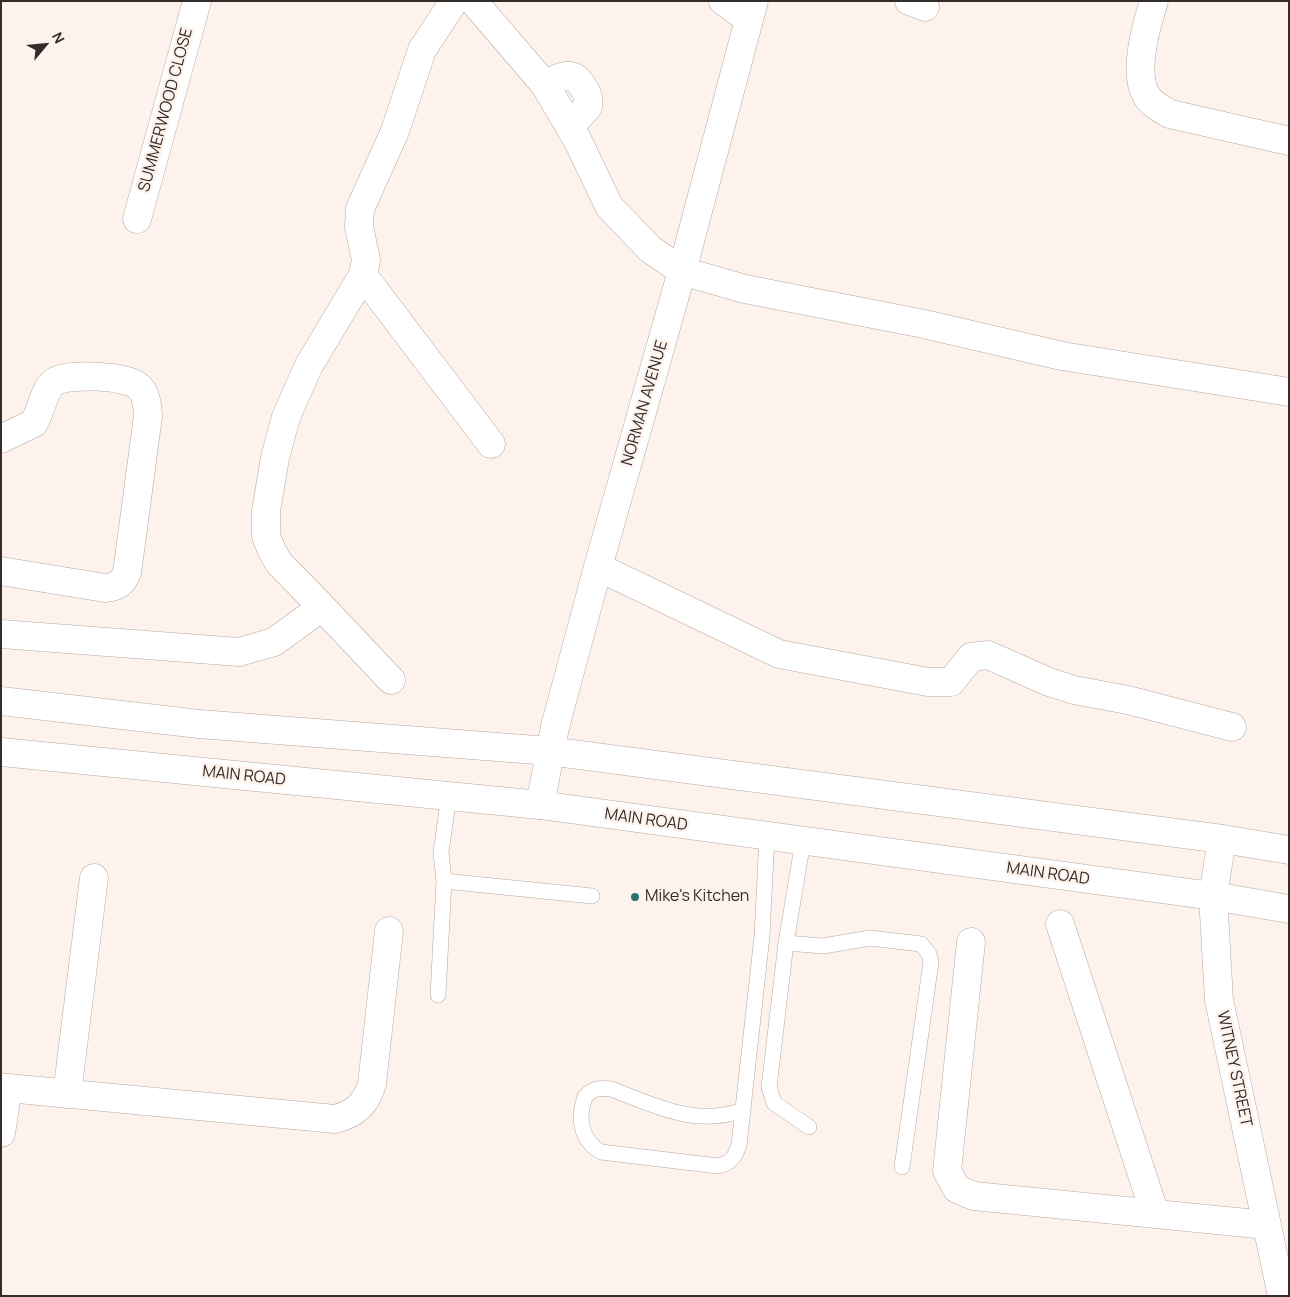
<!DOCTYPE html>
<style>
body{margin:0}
#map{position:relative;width:1290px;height:1297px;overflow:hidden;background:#fef3ec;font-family:Manrope,sans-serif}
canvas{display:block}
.frame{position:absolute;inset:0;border:2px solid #322d2a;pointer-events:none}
.north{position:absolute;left:20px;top:20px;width:50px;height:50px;-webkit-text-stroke:4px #fef3ec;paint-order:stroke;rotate:62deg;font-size:14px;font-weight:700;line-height:20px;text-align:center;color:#322d2a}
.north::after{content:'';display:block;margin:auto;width:18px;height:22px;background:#322d2a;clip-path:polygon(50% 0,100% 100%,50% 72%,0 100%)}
</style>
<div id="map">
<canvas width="1290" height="1297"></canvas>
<div class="frame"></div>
<div class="north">N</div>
</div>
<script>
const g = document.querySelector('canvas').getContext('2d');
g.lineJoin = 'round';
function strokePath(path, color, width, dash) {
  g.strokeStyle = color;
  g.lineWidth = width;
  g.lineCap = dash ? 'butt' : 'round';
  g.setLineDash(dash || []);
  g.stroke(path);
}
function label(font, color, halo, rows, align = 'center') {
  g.font = font + ' Manrope,sans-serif';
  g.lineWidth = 5;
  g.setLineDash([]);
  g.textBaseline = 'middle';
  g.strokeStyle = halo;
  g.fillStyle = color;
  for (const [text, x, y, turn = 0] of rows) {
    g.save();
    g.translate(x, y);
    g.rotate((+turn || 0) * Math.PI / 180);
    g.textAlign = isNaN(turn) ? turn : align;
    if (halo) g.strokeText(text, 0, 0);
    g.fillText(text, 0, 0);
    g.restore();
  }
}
const service = new Path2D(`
 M803,841l-17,102 -17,144 5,16 35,24
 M444,881l148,15
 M786,943l37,3 47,-8 51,6 8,10 2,8 -29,205
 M438,995l6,-114 -3,-29 8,-56
 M743,1110c-48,17 -87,-4 -132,-21 -11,-1 -19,-1 -26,8 -8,22 -4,43 16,55l117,14c13,-3 17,-9 21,-21l23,-209 5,-100`);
const minor = new Path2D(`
 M473,1l72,84 32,54 32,67 41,43 32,22 63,18 179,35 138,32 227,36
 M723,1l25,18
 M909,1l16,6
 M1154,1c-8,26 -21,70 -8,94 5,9 15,14 24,19l119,27
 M545,85c15,-8 27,-17 38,2 5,7 6,11 5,20l-18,19
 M137,219l60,-218
 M363,275l128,169
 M1,439l33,-16c6,-10 11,-35 20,-41 14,-9 73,-7 85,5 8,8 8,18 9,29l-21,157c-5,11 -11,14 -22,15l-104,-17
 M598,567l181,87 149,28h23l20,-25 17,-2 61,27 25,8 54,10 104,27
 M322,607l-43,-44 -7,-12 -6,-15v-25l9,-53 11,-41 22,-50 55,-92 3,-15 -7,-33 1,-18 35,-78 27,-81 32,-49
 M1,634l238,18 35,-10 48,-35 69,73
 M540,805l15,-78 43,-160 84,-296 72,-270
 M1222,839l-9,57 6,104 63,296
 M1060,924l95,290
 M971,942l-24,229 10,18 17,7 293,29
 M1,1087l7,1 -7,45
 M8,1088l327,31c20,-5 31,-15 37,-35l17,-153
 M67,1094l27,-216`);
const secondary = new Path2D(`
 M1,701l198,23 350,27 673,88 67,11
 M1,752l539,53 673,91 76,13`);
strokePath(service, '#b5a8a0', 16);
strokePath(minor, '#b5a8a0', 29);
strokePath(secondary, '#b5a8a0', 29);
strokePath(service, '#fff', 15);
strokePath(minor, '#fff', 28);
strokePath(secondary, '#fff', 28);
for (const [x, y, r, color] of [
 [635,897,5,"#297375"]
]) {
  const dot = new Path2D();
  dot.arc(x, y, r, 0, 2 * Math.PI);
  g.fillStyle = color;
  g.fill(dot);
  strokePath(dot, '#fef3ec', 2);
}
label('16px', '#322d2a', '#fef3ec', [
 ["SUMMERWOOD CLOSE",166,110,-75],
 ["NORMAN AVENUE",645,403,-74],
 ["MAIN ROAD",244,776,6],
 ["MAIN ROAD",646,820,8],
 ["MAIN ROAD",1048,874,8],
 ["WITNEY STREET",1234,1069,78]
]);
label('16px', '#322d2a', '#fef3ec', [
 ["Mike's Kitchen",645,897]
], 'left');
</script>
